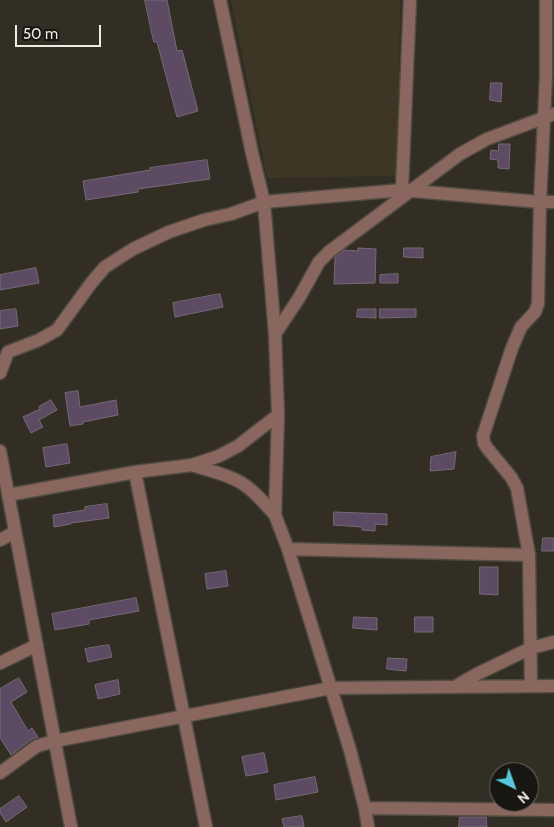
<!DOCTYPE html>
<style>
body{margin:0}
#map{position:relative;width:554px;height:827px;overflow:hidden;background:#322e23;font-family:Cabin,sans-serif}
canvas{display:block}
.north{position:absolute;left:489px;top:762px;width:50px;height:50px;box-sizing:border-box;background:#181611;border:1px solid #6d6b65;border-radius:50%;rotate:138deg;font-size:14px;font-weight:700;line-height:20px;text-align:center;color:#edebe3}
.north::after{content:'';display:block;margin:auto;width:18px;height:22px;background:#55cadf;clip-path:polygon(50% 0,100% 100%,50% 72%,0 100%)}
.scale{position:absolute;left:15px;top:25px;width:86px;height:22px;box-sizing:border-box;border:2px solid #edebe3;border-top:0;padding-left:6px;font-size:15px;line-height:18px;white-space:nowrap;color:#edebe3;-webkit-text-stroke:4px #181611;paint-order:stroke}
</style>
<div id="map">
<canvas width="554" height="827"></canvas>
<div class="north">N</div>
<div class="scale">50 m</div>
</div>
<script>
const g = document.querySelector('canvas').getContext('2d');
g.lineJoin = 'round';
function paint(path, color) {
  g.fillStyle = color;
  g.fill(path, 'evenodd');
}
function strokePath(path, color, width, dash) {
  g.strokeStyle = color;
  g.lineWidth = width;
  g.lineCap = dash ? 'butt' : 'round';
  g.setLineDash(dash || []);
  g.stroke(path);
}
paint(new Path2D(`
 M231,0h169l-2,176 -131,2z`), '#3d3625');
const building = new Path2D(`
 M145,0h22l10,51 5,-1 16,61 -21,6 -20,-75h-3z
 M491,83h11l-1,19 -11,-2z
 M499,144h11l-1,25 -11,-1v-8l-8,-1 1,-9 7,1z
 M207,160l3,19 -72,10v3l-52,8 -3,-19 67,-11v-2z
 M358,248l18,1 -1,34 -41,1 1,-27 9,-7 14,1z
 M404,248h19v10l-19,-1z
 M36,268l3,15 -39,7v-15z
 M398,274v9h-18v-8z
 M220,294l3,13 -48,10 -2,-14z
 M16,309l2,17 -18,3v-18z
 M358,309h18v9l-19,-1z
 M380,309h36v8l-36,1z
 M78,391l2,16 36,-7 2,15 -35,7v2l-13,2 -5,-33z
 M51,400l6,10 -18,10 4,7 -12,6 -8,-16 17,-8 -1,-2z
 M67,444l3,19 -24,4 -3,-19z
 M456,452l-2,17 -24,2 1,-14z
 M107,504l2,14 -38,5v1l-17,3 -1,-12 32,-5v-3z
 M334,512l53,2v11l-12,-1v7l-13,-1v-3l-28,-2z
 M543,538h11v13h-12z
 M480,567h18v28l-18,-1z
 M226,571l2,15 -21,3 -2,-15z
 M136,598l3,13 -50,9v4l-34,6 -3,-16z
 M354,617l23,1v12l-24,-2z
 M415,617h18v15h-18z
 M109,645l3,12 -24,5 -3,-13z
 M388,658l19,1 -1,12 -19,-2z
 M19,678l8,14 -16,10 17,29 4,-3 6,9 -6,2 -21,16 -11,-17v-49z
 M118,680l2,14 -22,5 -3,-14z
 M264,753l4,19 -22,4 -4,-19z
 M315,777l3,15 -42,8 -2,-15z
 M19,796l8,11 -21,15 -6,-9v-4z
 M302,816l2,11h-20l-2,-8z
 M460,817h26l1,10h-28z`);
paint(building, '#5d4b64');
strokePath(building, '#736b77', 1);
const minor = new Path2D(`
 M220,0l32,153 12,49 11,132 3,81 -3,100 13,34 62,201 15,58 3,19
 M402,190l8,-190
 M275,334l24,-36 20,-36 11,-11 130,-97 27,-15 67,-25
 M0,373l8,-21 31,-12 18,-10 35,-48 13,-15 28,-18 36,-17 35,-12 27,-6 33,-12 138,-12 138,12h14
 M0,451l71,376
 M192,465c16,5 34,9 48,17 14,8 24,21 35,33
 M135,472l71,355
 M8,495l127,-23 57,-7 27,-9 19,-10 40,-31
 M0,540l15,-8
 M288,549l241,6
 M0,663l37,-18
 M458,685l19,-11 54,-26 23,-6
 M531,686l-2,-131 -12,-67 -6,-11 -24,-29 -3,-5 -1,-7 29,-88 9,-21 14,-15 3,-8 2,-102 6,-125v-77
 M0,773l37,-27 18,-5 276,-53 223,-2
 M365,808l189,2`);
strokePath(minor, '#504c42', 15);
strokePath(minor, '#89665e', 12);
</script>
